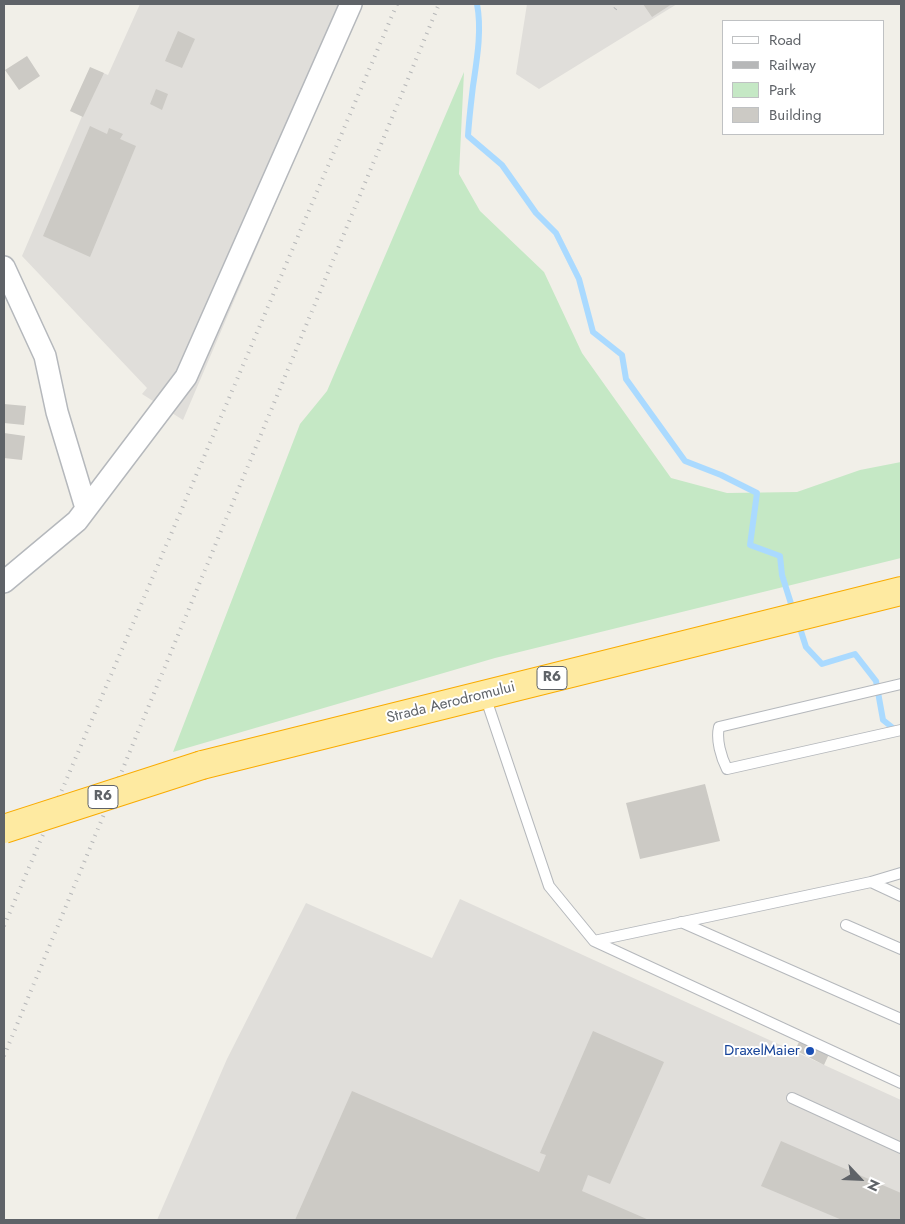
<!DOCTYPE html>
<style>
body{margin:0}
#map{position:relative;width:905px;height:1224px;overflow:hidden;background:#f1efe8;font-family:Jost,sans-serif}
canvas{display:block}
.frame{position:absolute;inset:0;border:5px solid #5f6368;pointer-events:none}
.legend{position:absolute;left:722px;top:20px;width:162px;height:115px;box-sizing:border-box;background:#fff;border:1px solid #bfc1c3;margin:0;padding:6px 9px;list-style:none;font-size:15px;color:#5f6368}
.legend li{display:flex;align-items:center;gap:10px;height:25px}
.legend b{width:25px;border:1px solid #bfc1c3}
.north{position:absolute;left:835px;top:1154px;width:50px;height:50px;-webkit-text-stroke:4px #fff;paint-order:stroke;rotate:115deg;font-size:14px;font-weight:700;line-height:20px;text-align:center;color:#5f6368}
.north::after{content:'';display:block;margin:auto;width:18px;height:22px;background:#5f6368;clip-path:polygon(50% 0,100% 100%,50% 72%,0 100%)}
</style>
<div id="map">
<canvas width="905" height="1224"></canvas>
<div class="frame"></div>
<ul class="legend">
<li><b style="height:6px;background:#fff"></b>Road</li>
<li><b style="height:6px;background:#b6b7b8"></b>Railway</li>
<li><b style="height:14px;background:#c5e8c5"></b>Park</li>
<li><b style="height:14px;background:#cccac5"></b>Building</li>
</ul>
<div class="north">N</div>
</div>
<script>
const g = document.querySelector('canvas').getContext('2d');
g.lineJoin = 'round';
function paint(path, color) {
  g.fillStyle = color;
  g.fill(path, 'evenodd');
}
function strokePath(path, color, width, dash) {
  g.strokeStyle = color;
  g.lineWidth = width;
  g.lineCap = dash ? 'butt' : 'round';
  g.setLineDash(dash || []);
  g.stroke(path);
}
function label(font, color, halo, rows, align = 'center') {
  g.font = font + ' Jost,sans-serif';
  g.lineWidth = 4;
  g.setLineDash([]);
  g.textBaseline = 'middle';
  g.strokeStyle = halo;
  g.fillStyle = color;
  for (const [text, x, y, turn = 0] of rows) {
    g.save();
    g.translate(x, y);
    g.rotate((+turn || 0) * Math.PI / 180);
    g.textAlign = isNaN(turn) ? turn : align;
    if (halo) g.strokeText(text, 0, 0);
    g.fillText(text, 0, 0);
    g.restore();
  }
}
paint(new Path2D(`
 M140,4h221l-178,416 -41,-26 5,-6 -125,-132 79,-184 7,3z
 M527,4h150l-138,85 -23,-15z
 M460,899l441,201v120h-744l70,-161 79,-156 126,55z`), '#e0deda');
paint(new Path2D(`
 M464,72l-5,102 21,37 64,61 38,81 89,125 56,15 70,-1 63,-22 41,-8v96l-406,100 -322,94 127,-328 27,-33z`), '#c5e8c5');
strokePath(new Path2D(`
 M477,4c5,26 0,55 -4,82 -2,17 -4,33 -5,50l34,29 34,48 20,20 23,46 14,53 29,23 4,24 59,82 36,14 36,18 -7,52 30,11 2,19 11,35
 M798,622l8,25 16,17 33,-10 21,27 7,39 15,12`), '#aadaff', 6);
paint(new Path2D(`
 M643,4h29l-20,13z
 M178,31l17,8 -13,29 -17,-7z
 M27,56l13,20 -21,14 -14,-20z
 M90,67l14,6 -21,44 -13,-6z
 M156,89l12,5 -6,16 -12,-6z
 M90,126l17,8 2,-6 14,6 -3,5 16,7 -46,111 -47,-21z
 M4,404l22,2 -2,19 -20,-2z
 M4,433l21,3 -3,24 -18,-2z
 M705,784l15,57 -80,18 -14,-56z
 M593,1031l71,31 -54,122 -22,-9 -6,16 67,29h-354l57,-129 187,81 7,-17 -6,-2z
 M800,1040l29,14 -5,11 -29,-15z
 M781,1141l120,52v27h-59l-81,-34z`), '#cccac5');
const service = new Path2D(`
 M901,684l-182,43c-3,13 2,30 8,42l174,-39
 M485,696l64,190 45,55 307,142
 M871,882l30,14
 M681,922l220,97
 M846,925l55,24
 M594,941l277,-59 30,-9
 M792,1098l109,50`);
const minor = new Path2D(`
 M4,267l41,89 12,56 29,96
 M4,582l73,-61 109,-144 165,-373`);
const trunk = new Path2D(`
 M202,765l699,-174`);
strokePath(service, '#b5b8bc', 12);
strokePath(minor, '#b5b8bc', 24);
strokePath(trunk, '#f9ab00', 30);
strokePath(service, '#fff', 10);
strokePath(minor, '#fff', 21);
strokePath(trunk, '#feeaa1', 28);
strokePath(new Path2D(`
 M615,9l4,-5
 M4,926l393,-922
 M4,1056l435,-1052`), '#b6b7b8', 4, [1, 6]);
const trunkBridge = new Path2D(`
 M4,829l198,-64`);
strokePath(trunkBridge, '#f9ab00', 30, []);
strokePath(trunkBridge, '#feeaa1', 28);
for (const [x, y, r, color] of [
 [810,1051,5,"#1a4fb4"]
]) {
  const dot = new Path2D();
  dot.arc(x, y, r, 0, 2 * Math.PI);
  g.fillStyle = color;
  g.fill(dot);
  strokePath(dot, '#fff', 2);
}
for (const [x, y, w] of [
 [552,678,30],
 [103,797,30]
]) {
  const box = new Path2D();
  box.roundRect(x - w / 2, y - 11.5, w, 23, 4);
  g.fillStyle = '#fff';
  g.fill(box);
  strokePath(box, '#5f6368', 1);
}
label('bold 14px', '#5f6368', null, [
 ["R6",552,678],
 ["R6",103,797]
]);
label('15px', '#5f6368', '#fff', [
 ["Strada Aerodromului",451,703,-14]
]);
label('15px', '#164399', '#fff', [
 ["DraxelMaier",800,1051]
], 'right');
</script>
